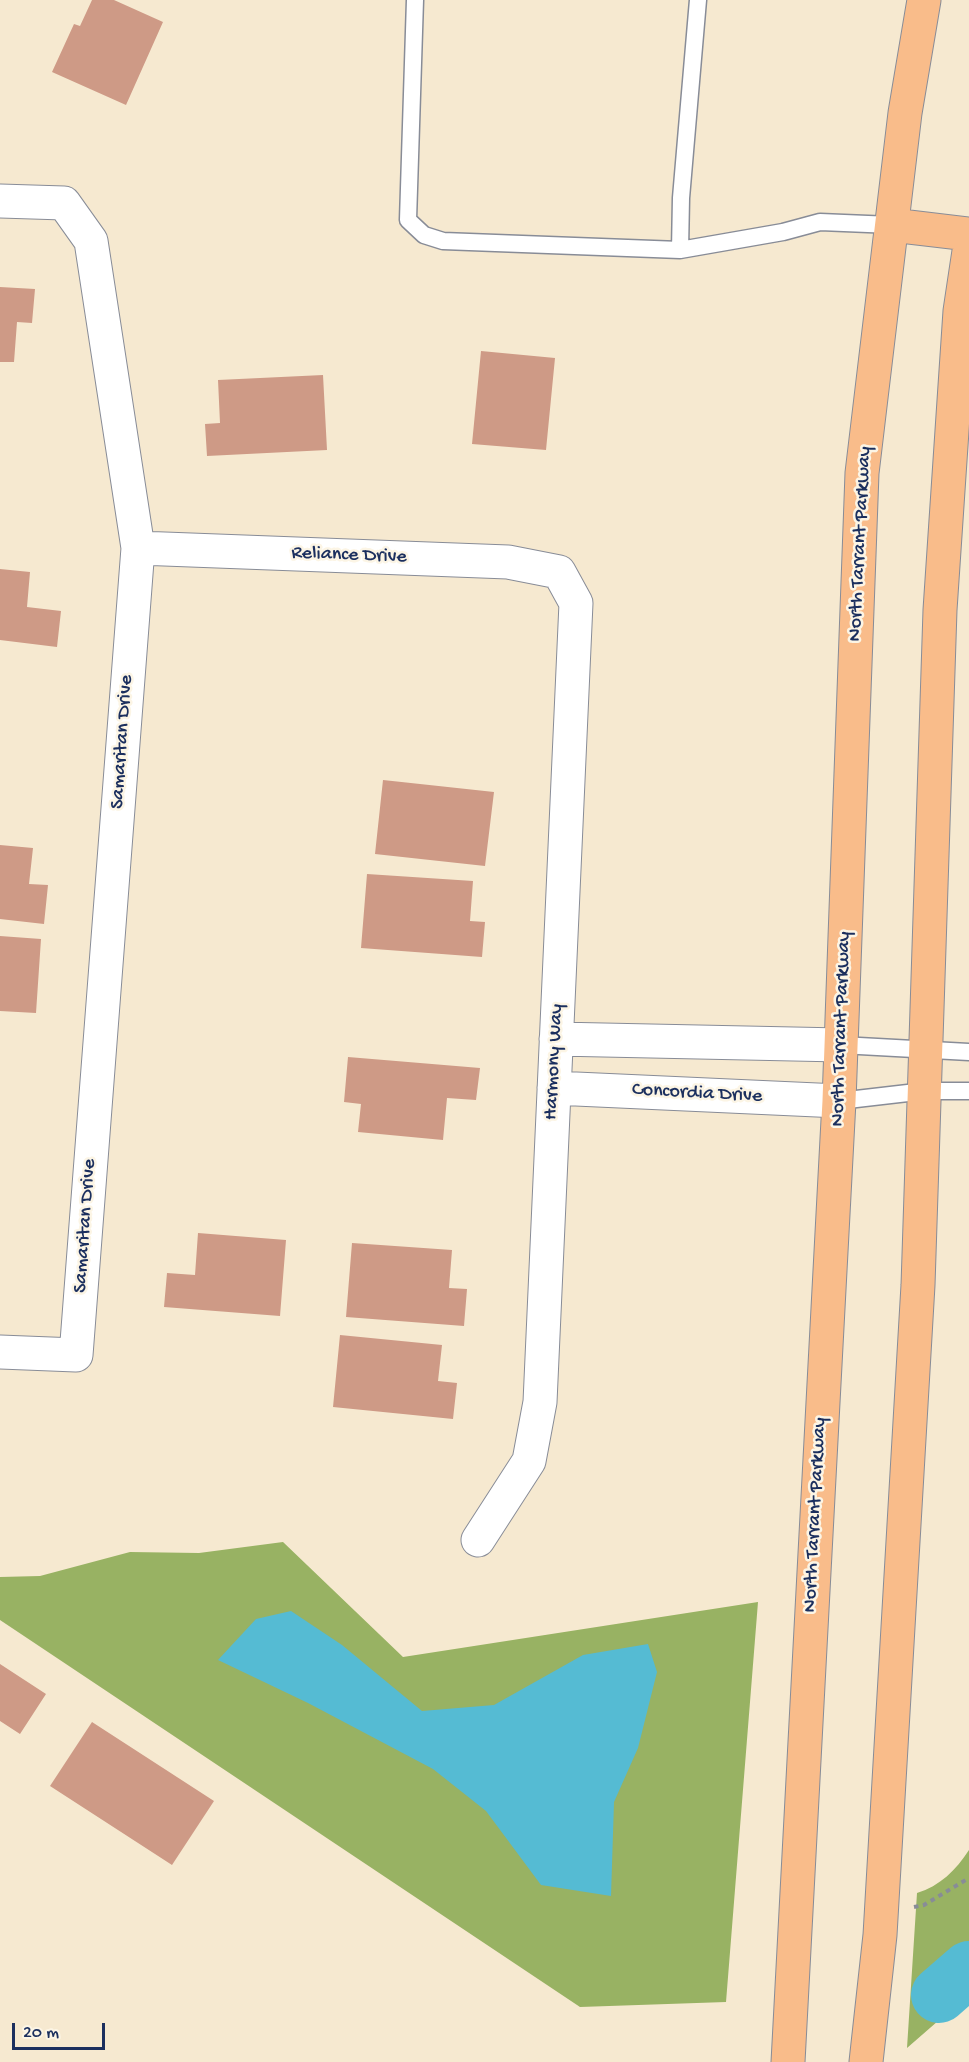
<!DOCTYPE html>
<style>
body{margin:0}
#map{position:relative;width:969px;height:2062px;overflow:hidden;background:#f6e9d0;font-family:"Gochi Hand",sans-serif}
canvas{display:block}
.scale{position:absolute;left:12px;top:2023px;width:93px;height:27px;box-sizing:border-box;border:3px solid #1b2f5e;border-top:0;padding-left:8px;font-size:18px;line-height:21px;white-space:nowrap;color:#1b2f5e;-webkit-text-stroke:4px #fcf5e5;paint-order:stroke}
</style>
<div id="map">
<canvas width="969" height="2062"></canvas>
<div class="scale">20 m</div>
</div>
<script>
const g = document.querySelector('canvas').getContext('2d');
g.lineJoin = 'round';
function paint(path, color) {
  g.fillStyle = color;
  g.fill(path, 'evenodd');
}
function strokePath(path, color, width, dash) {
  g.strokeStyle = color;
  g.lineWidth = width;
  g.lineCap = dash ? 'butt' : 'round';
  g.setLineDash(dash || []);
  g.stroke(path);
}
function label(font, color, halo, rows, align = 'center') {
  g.font = font + ' "Gochi Hand",sans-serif';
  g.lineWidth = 5;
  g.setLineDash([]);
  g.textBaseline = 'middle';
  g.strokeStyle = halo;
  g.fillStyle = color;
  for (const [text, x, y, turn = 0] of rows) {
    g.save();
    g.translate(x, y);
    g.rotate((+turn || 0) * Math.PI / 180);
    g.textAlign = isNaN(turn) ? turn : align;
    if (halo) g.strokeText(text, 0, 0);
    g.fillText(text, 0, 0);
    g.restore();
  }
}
paint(new Path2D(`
 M283,1542l120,115 355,-55 -32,400 -146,5 -580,-387v-43l40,-1 90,-24 69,1z
 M969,1850v144l-62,54 10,-155c23,-7 39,-23 52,-43z`), '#98b263');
paint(new Path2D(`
 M291,1611l51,34 80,66 72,-6 89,-50 65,-11 9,28 -19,76 -24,54 -3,94 -70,-11 -55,-74 -53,-42 -125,-66 -90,-43 38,-41z`), '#55bbd3');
strokePath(new Path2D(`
 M939,1995l30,-26`), '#55bbd3', 56);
paint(new Path2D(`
 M92,0h22l49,22 -37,83 -74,-33 22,-48 6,2z
 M0,287l35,2 -3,34 -15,-1 -3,40h-14z
 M481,351l74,7 -9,92 -74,-6z
 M323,375l4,75 -120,6 -2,-32 15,-1 -2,-43z
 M0,569l30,3 -3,35 34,4 -4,36 -57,-7z
 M383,780l111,12 -9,74 -110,-12z
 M0,845l33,3 -4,36 19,1 -4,39 -44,-5z
 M367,874l106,7 -3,40 15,1 -3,35 -121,-9z
 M0,936l41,3 -5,74 -36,-2z
 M348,1057l132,11 -4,32 -29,-2 -4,42 -85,-8 3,-28 -17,-2z
 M198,1233l88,7 -6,76 -116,-9 3,-34 28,2z
 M352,1243l100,7 -3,38 18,1 -3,37 -118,-9z
 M340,1335l102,10 -4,36 19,2 -4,36 -120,-12z
 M0,1664l46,30 -26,40 -20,-13z
 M92,1722l122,79 -42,64 -122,-79z`), '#ce9a86');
const service = new Path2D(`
 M415,0l-7,220 16,15 19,6 237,9
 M698,0l-17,198 -1,52 103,-18 37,-10 72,3
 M841,1045l128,7
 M839,1101l86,-10h44`);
const minor = new Path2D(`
 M0,201l64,2 27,38 47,307 -62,807 -76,-3
 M138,548l370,14 51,10 17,31 -36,799 -11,59 -51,79
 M556,1039l285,6
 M554,1088l285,13`);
const primary = new Path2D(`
 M892,225l77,9
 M788,2062l51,-961 23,-628 43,-360 19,-113
 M866,2062l14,-127 38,-650 22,-675 20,-299 9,-60`);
strokePath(service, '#888c97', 19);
strokePath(minor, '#888c97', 35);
strokePath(primary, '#888c97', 35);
strokePath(new Path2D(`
 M914,1907l10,-2 45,-27`), '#888c97', 4, [4.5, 4.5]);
strokePath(service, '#fff', 16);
strokePath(minor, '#fff', 33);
strokePath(primary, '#f9bc8a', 33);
label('20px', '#1b2f5e', '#fcf5e5', [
 ["North Tarrant Parkway",861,544,-87],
 ["Reliance Drive",349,556,2],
 ["Samaritan Drive",123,742,-86],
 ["North Tarrant Parkway",842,1029,-88],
 ["Harmony Way",555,1062,-87],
 ["Concordia Drive",697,1094,3],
 ["Samaritan Drive",86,1226,-86],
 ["North Tarrant Parkway",816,1515,-87]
]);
</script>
